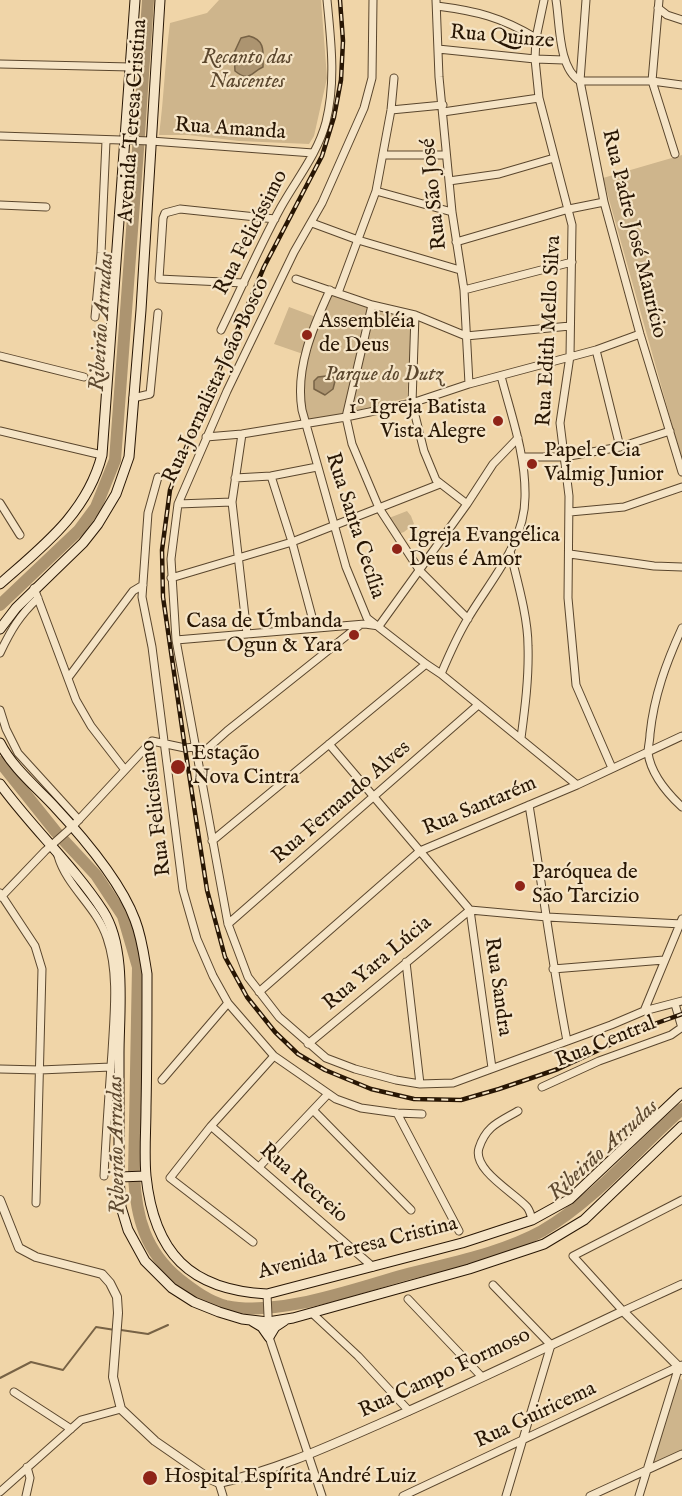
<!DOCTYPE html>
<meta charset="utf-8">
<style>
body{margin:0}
canvas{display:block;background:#f0d5a8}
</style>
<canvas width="682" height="1496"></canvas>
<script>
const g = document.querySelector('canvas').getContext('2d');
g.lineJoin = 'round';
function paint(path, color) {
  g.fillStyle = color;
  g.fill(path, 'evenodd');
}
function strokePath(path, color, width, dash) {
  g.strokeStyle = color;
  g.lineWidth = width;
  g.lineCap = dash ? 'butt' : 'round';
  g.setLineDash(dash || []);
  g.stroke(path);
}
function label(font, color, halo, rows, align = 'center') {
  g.font = font + ' "IM FELL English",serif';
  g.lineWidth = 4.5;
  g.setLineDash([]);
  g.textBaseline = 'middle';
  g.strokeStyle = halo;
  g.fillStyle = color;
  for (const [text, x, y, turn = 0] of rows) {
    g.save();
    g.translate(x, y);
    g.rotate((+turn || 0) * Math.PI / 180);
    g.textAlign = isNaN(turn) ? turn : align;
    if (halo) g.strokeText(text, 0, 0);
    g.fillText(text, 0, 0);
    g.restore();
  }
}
paint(new Path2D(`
 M219,0h102l6,78 -13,58 -5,8 -70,-3 -51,-6h-29c5,-38 6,-75 11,-112l37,-10z
 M682,155v305l-79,-282z
 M331,292l40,14 -28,107 -35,9c-12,-51 5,-83 23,-130z
 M289,307l27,10 -13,37 -29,-10z
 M374,308l38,9 -5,81 -58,14z
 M407,511l4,5 3,8 -10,8 -6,2 -9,-16z
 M678,1376l4,4v73l-32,14z`), '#ceb58c');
const water = new Path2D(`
 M249,36c17,4 14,17 14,31 -12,5 -13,16 -28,4l-1,-18 7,-15z
 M326,376l7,1 2,4 -2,8 -8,6 -11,-6v-8l4,-4z`);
paint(water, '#ac9470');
strokePath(water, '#776245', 1.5);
strokePath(new Path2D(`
 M121,1330l27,4 20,-9
 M0,1378l31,-16 32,8 33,-43 19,3`), '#776245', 2);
strokePath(new Path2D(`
 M0,605l79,-75 17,-23 19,-47 23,-311 10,-149
 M0,762l56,70 40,43 27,41 15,51 -4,208c2,42 11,76 45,104 14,11 30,23 47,27 52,11 128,-17 178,-31 45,-12 96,-21 138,-44 52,-30 95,-82 140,-122`), '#ac9470', 12);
const minor = new Path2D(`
 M373,0l-1,78 -8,30 -42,95 -28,49 -67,139 -49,113 -7,55 5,81 52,284 20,53 31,40 47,41 29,11 41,11 24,4 33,-1 158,-58 33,-14 38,-10
 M436,0l3,77 13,135 12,78 5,94
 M544,0l-8,38 -1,21 4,39 33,127 -2,131 -10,67 9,73 -1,102 8,87 36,83
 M556,0c4,23 2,68 24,81
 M586,0l-6,81 24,121 36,132 42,138
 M659,0l-7,81 23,73
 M437,6c39,5 64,11 99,32
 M658,8l9,7 15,5
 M438,49l97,10 29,1
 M0,64l131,3
 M580,81h72l30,4
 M391,110l52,-5
 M443,112l96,-14
 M0,136l151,5 162,12
 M384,155h62
 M449,181l50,-7 55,-16
 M376,191l76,21
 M0,205l46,2
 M312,223l46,17 102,30
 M456,242l113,-33 35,-7
 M296,279l76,26 43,10 51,21 104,-10
 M244,283l-85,-4 4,-61 2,-5 15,-4 95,10
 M330,290c-17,37 -35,78 -28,120l44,157 21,51 59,46 15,10 136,111
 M464,290l108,-28
 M338,293l38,-102 15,-81 3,-32
 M372,305l-26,112 6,27 27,64 41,63 48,48
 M415,315l-3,88 12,48 12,29 31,24
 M95,317l6,-64 5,-112
 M221,330c20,-41 38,-83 60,-123 15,-27 37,-54 45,-85 10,-40 5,-81 1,-122
 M596,350l24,97
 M0,356l84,21
 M133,398l17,-4 8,-81
 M0,431l102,24
 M242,434l-10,68 15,132
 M206,437l36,-3 104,-17 66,-14 57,-19 127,-34 44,-16
 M522,457h42l56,-10 50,-16
 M271,476l21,66 23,86
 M158,477l-10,36 -6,84 10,50 31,243 14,49 16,37 15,27 46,53 62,43 25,9 36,5 25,1
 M235,478l36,-2 46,-9
 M0,503l20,32
 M178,504l54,-2
 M570,512l54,-5 58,-20
 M510,551c7,29 18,66 18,95 1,31 -3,62 -7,92
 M570,554l84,12 28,1
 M171,578l121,-36 148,-58
 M34,588l42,112 15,26 34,44
 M682,628c-16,35 -28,68 -32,106 0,6 -2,13 -2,19 3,21 19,40 34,54
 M176,640l189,-16 14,2 88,-122 26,-40 25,-26
 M0,653c11,-23 19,-37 38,-55
 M441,674c8,-19 16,-37 26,-54 22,-38 58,-76 58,-123 1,-42 -14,-82 -24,-121
 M68,678l65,-87 10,-6
 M0,710l6,19 12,24 61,67
 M329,744l141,166 77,7 135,7
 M197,758l30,-27 133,-106
 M529,805c13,79 23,158 38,236
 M212,841l214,-177
 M58,856c9,31 39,51 49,82 12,35 7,77 5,114 -3,41 -6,83 -8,124
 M0,893l35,53 7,23 -6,234
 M1,897l44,-46 28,-25 79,-85 33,7 10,-1
 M470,910l22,158
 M228,924l250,-219
 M406,962l14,122
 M553,969l111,-9
 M259,992l161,-141 157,-66 105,-49
 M675,1004l7,24
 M644,1011l38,-92
 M308,1044l162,-134
 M0,1069l40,1 71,-3
 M162,1080l66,-77
 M542,1087l57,-26 72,-26 10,-7
 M313,1110l98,100
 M518,1111c-19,11 -32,15 -39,37 -7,22 36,45 48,59 3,4 4,8 5,13
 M397,1113l62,118
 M211,1126l162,141
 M259,1167l69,-73
 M682,1200l-109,56 50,55 59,-27
 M253,1242l-83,-64 41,-52 63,-70
 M493,1285l58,60 -45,151
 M267,1294l2,43 53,159
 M408,1299l74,78
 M313,1314l45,42 51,55
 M14,1392l57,37
 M219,1483l4,13
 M0,1492l81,-72 40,-11
 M26,1496l4,-18 -3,-11
 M403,1496l279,-131
 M590,1496l92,-42
 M639,1496l40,-130`);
const tertiary = new Path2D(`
 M0,1200l19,48 17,9 66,17 8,9 7,14 1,16 -5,64 8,32 34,32 55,38 9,4c59,-13 112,-38 167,-62 80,-35 159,-73 237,-110l59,59`);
const secondary = new Path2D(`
 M0,584c43,-38 87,-71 102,-129l33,-455
 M0,629l16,-21 67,-65 15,-19 18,-30 13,-37 12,-147 19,-310
 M0,743c12,24 35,43 53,62 28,30 68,77 82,115 7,18 9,36 12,54 0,44 0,89 -1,133 0,23 -2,47 0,69 8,77 44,114 121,118l195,-51 70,-23 38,-21 112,-106
 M0,784c32,44 73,81 103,127 24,37 16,101 16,143 0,41 0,82 0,123l2,30 7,23 17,31 27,27 22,14 25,10 23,7 26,3 25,-4 176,-49 75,-25 40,-24 98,-94
 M119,1177l27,-1
 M252,1321l10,6 7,10 6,-10 9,-6`);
strokePath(minor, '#5a462d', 9);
strokePath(tertiary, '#5a462d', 10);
strokePath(secondary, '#281604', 11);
strokePath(minor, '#f5e4c6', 7);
strokePath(tertiary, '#f5e4c6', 8);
strokePath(secondary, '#f5e4c6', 9);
const rail = new Path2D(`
 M340,0l3,41 -2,39 -7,37 -12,39 -58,111 -31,73 -35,76 -28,74 -8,60 1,47 22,151 22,142 18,67 22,40 28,35 23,22 27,16 46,19 43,10 47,1 38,-11 59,-20 99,-46 25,-9`);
strokePath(rail, '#281604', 4.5);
strokePath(rail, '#f5e4c6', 2, [7]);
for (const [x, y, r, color] of [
 [307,335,6,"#8f2418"],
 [498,421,6,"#8f2418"],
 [532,464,6,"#8f2418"],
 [397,549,6,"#8f2418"],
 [354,635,6,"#8f2418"],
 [178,767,8,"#8f2418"],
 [520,886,6,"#8f2418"],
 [150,1478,8,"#8f2418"]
]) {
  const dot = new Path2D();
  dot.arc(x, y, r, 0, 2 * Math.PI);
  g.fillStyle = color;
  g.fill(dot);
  strokePath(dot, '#f5e4c6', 2);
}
label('21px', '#281604', '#f5e4c6', [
 ["Rua Quinze",502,38,5],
 ["Avenida Teresa Cristina",134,121,-86],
 ["Rua Amanda",230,130,4],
 ["Rua São José",435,194,-96],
 ["Rua Felicíssimo",252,233,-63],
 ["Rua Padre José Maurício",633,234,76],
 ["Rua Edith Mello Silva",550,331,-87],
 ["Rua Jornalista João Bosco",217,381,-65],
 ["Rua Santa Cecília",354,526,72],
 ["Rua Fernando Alves",342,803,-41],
 ["Rua Santarém",480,807,-23],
 ["Rua Felicíssimo",157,808,-97],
 ["Rua Yara Lúcia",378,964,-40],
 ["Rua Sandra",497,987,82],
 ["Rua Central",606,1043,-22],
 ["Rua Recreio",303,1184,41],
 ["Avenida Teresa Cristina",358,1249,-14],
 ["Rua Campo Formoso",445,1374,-25],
 ["Rua Guiricema",536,1416,-25]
]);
label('italic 21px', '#5a462d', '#f5e4c6', [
 ["Recanto das",247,59],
 ["Nascentes",247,83],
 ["Parque do Dutz",384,376]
]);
label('21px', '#281604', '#f5e4c6', [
 ["Assembléia",319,323],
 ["de Deus",319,347],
 ["1º Igreja Batista",486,409,"right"],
 ["Vista Alegre",486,433,"right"],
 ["Papel e Cia",544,452],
 ["Valmig Junior",544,476],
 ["Igreja Evangélica",409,537],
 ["Deus é Amor",409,561],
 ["Casa de Úmbanda",342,623,"right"],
 ["Ogun & Yara",342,647,"right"],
 ["Estação",192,755],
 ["Nova Cintra",192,779],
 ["Paróquea de",532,874],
 ["São Tarcizio",532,898],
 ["Hospital Espírita André Luiz",164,1478]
], 'left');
label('italic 22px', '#5d482f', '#f5e4c6', [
 ["Ribeirão Arrudas",103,322,-86],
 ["Ribeirão Arrudas",118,1145,-91],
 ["Ribeirão Arrudas",604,1151,-42]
]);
</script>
